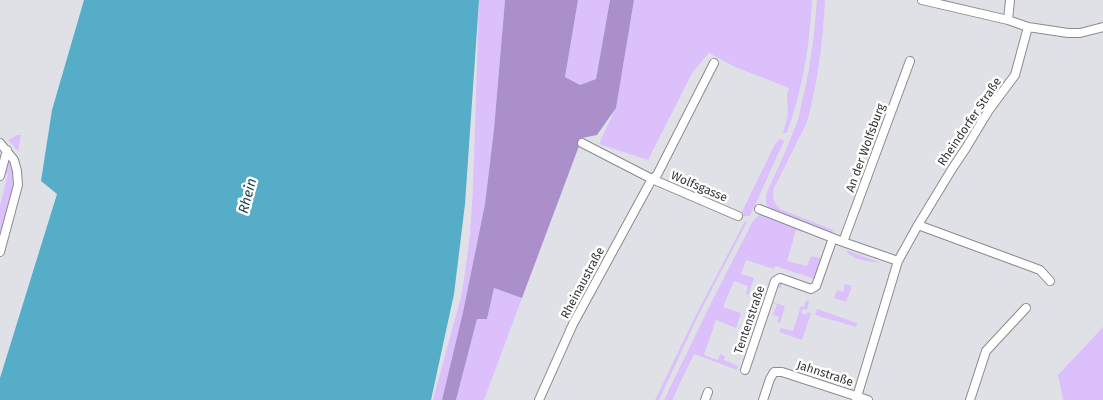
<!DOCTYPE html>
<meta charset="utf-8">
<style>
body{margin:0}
canvas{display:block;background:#dfe1e6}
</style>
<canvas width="1103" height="400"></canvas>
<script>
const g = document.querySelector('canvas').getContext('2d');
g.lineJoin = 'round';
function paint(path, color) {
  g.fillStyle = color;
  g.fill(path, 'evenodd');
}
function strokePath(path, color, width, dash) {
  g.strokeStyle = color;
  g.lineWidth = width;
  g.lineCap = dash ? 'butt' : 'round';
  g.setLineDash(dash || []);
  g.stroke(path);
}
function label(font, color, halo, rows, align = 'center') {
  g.font = font + ' "Fira Sans",sans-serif';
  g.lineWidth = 5;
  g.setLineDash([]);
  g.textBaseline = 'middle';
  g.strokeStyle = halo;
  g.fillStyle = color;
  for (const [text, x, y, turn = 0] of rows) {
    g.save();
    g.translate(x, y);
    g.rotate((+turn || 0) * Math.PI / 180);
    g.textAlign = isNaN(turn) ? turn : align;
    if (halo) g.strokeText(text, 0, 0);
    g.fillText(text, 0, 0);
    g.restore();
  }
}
paint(new Path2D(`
 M479,0h26l-11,129 -9,75 -22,108 -21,88h-9l28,-103 4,-24 5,-40 3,-45z
 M578,0h32l-14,79 -16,6 -15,-8z
 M634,0h178c-2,45 -10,91 -25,133h-4l5,-19 -1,-19 2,-7 -54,-21 -26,-14 -17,20 -44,87 -49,-16 17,-37z
 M817,0h8c-2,41 -7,82 -18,122l-33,66c-2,9 -1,14 6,21l53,21 -1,5 -63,-25 -3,-8v-7l4,-3 -4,2 17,-37 15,-37 11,-50 5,-36z
 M17,135h4l-3,16 -10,-11z
 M780,139l4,2 -34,75h-10l35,-72z
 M9,158c2,6 4,13 4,20 1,15 -9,42 -13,59v-31l8,-32 -5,-2z
 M762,214l41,15v3l-7,-2 -9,31 20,5 4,-10 9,2 1,2 -6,19 -40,-13 -1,3 -28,-9 -5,14 13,4 -6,17 -2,-1 2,-8 -14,-5 -11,26 18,6 -5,15 -20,-8 -12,35 14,5 2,-6 5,2 -1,4 14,6 -1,4 -43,-16 -22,46h-8l49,-101 40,-78 6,-6z
 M745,221l2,1 -49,94 -39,84h-4l41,-85z
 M846,250l3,1 32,12c-11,-2 -29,-2 -35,-13z
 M780,282l2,1 -1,5 -4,-1 -5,15 13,4 -5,17 -3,-1 2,-5 -6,-2 4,-10 -7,-3 6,-18z
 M845,284l7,2 -6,16 -12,-4 3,-8 6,2z
 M494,288l28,10 -38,102h-28l21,-81h10z
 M806,300l3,1 -2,9 -4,-1 -2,4 5,2 1,-3 4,1 -9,27 -23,-8 2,-4 12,3 8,-25 3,1z
 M817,309l40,14 -1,4 -41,-12z
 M1103,327v73h-40l-5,-25z`), '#dbc0fb');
paint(new Path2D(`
 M505,0h73l-13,77 15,8 16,-6 14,-79h24l-18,108 -19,27 -15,3 -60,160 -28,-10 -7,31h-10l-21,81h-14l21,-88 22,-108 9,-75z`), '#ab8fcb');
paint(new Path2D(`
 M84,0h395l-14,204 -11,90 -23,106h-431v-22l57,-184 -16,-13 11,-71z`), '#56adc7');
const minor = new Path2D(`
 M922,0l86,20 20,7 40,6h12l23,-6
 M1008,20l2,-20
 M0,143l14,17 3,11 1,14 -18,67
 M582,143l70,36 86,37
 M0,176l7,-26
 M759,209l84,33 55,19
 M918,225l122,45 10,11
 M843,242l67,-181
 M745,370l30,-89 5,-3 31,11 5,-3 17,-48
 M539,400l34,-76 79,-145 5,-4 57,-112
 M705,400l3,-8
 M763,400l7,-21 4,-7h8l86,28
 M856,400l42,-139 20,-36 34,-56 14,-21 23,-38 26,-35 13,-48
 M970,400l16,-49 40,-43`);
strokePath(minor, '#898b90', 10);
strokePath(minor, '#fff', 8);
label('12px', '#343537', '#fff', [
 ["Rheindorfer Straße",970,122,-56],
 ["An der Wolfsburg",866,148,-70],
 ["Wolfsgasse",699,187,23],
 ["Rheinaustraße",583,283,-62],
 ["Tentenstraße",750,320,-71],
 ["Jahnstraße",825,374,18]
]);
label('italic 14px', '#1d4450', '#fff', [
 ["Rhein",248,196,-75]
]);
</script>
